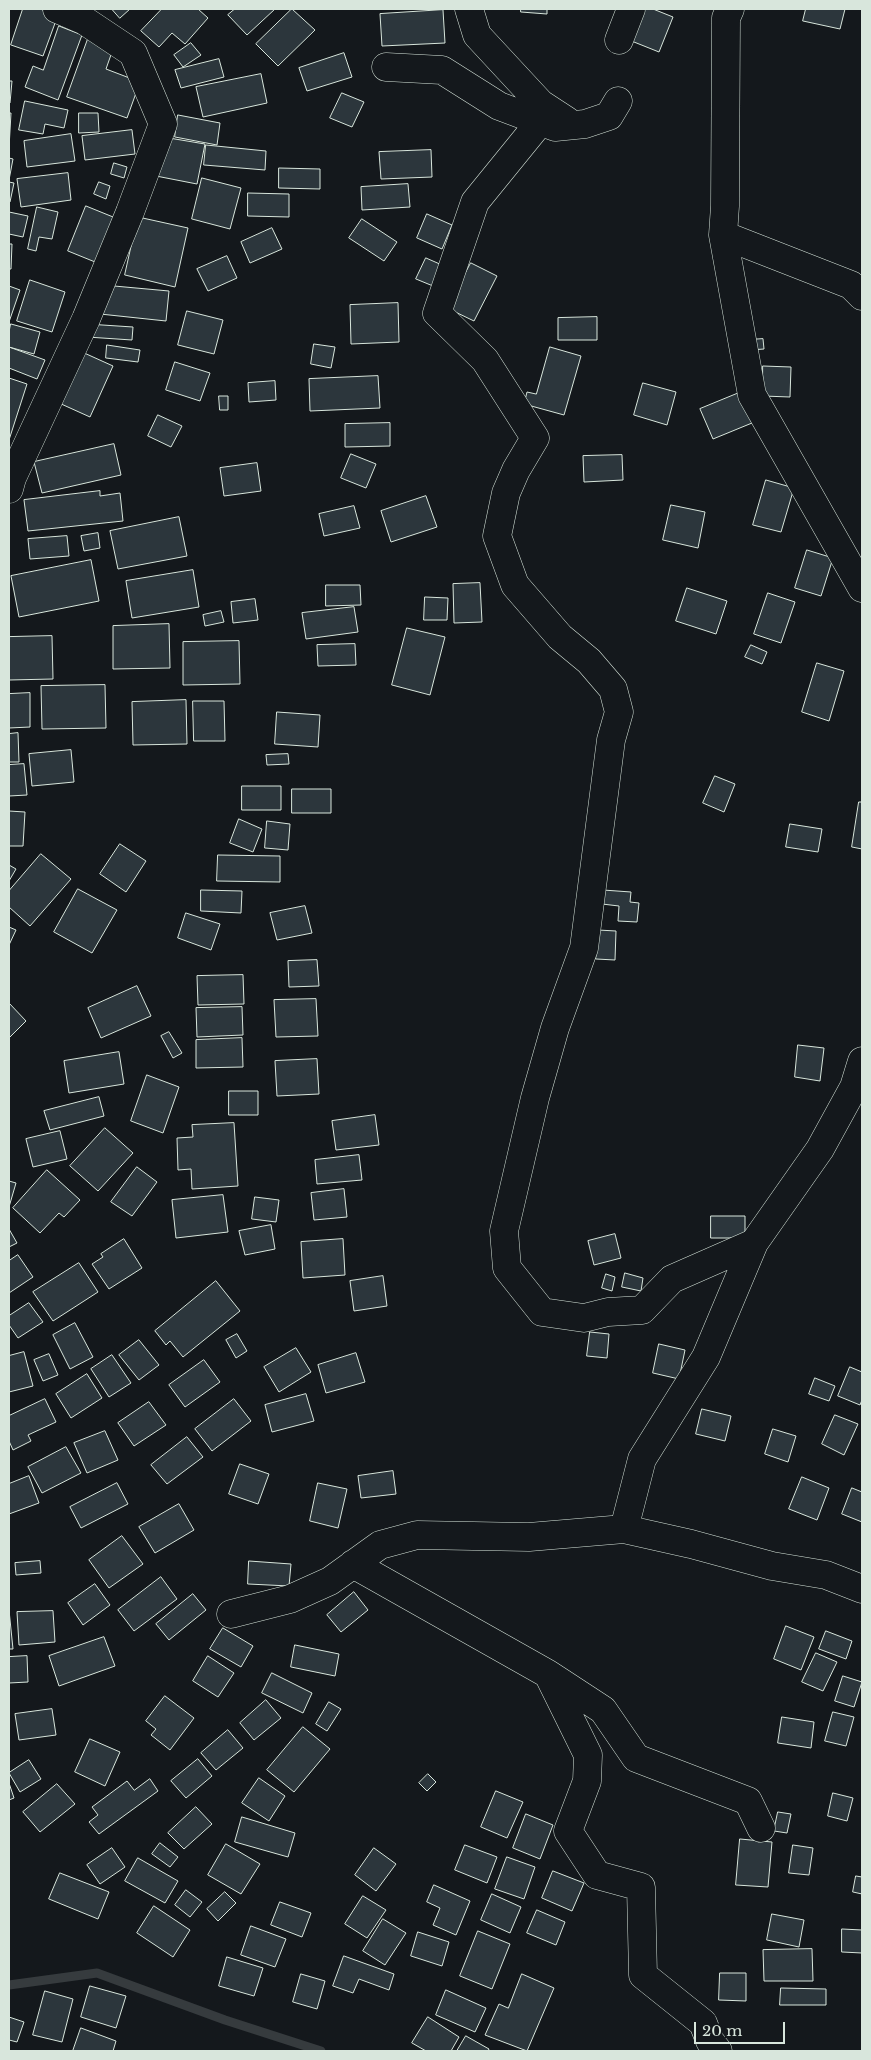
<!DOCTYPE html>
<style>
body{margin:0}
#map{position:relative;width:871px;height:2060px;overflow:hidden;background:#14181c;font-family:"Libre Baskerville",serif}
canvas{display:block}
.frame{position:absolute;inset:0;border:10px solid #d8e6dc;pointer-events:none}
.scale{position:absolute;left:694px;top:2022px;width:91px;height:22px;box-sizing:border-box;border:2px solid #d8e6dc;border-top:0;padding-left:6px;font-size:15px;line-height:18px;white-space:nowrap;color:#d8e6dc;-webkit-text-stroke:4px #14181c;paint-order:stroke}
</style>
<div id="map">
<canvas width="871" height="2060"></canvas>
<div class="frame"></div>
<div class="scale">20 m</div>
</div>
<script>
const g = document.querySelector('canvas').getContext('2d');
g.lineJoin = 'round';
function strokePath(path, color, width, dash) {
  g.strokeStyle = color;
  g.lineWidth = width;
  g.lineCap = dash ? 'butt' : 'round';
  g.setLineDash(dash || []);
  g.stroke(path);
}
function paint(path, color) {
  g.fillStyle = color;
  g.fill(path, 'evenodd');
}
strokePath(new Path2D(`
 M9,1985l88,-12 128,47 96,31`), '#363b3e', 9);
const building = new Path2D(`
 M23,9h17l18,6 -15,41 -32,-11z
 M112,9h18l-10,9z
 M162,9h36l10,9 -23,26 -13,-11 -13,14 -18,-16z
 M235,9h40l-28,26 -19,-20z
 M292,9l23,21 -37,36 -22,-22z
 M521,9h26v5l-26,-2z
 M642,9h11l20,8 -14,35 -30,-12z
 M806,9h39l-5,20 -37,-8z
 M443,10l2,33 -63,3 -2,-32z
 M59,26l23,9 -24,65 -33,-13 8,-21 10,4z
 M88,39l25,10 -7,20 34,13 -13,36 -60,-21z
 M191,43l10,12 -18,12 -9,-12z
 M344,53l8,24 -45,14 -8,-23z
 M219,59l5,18 -43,11 -6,-18z
 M261,74l6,29 -64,14 -7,-30z
 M9,81h3l-2,22h-1z
 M342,93l22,9 -12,25 -22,-9z
 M25,101l43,9 -4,18 -19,-4 -2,10 -24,-4z
 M9,113h2l-2,35z
 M79,113h19l1,19 -20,1z
 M178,115l42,8 -3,22 -42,-8z
 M132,130l3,24 -50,6 -3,-24z
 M71,134l4,27 -48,6 -3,-26z
 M163,137l42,7 -8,40 -41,-8z
 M206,145l60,6 -1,19 -61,-5z
 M431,150l1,27 -51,2 -2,-27z
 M9,158l4,1 -4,21z
 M114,163l13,4 -3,11 -13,-4z
 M279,168l41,1v20l-41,-1z
 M68,173l3,27 -50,7 -4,-28z
 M202,178l39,10 -11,41 -38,-10z
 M9,182l5,1 -4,19h-1z
 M99,182l11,4 -4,13 -12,-5z
 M408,184l2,23 -48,3 -1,-23z
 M248,193l41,1v23l-41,-1z
 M86,206l32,13 -18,45 -32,-13z
 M37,207l21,5 -6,27 -13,-2 -3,14 -8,-2z
 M9,212l19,4 -5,21 -14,-3z
 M427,214l25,11 -10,24 -25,-11z
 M138,217l50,11 -13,59 -50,-12z
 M362,219l35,23 -13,19 -35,-23z
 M272,228l10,21 -32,14 -9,-21z
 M9,244h3l-1,25h-2z
 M227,256l10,22 -29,13 -11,-22z
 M426,258l16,7 -9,21 -17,-7z
 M471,263l26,13 -23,45 -27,-13z
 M30,280l35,12 -13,40 -35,-11z
 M103,285l66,6 -3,30 -66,-7z
 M9,286l11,4 -11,32z
 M398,303l1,39 -48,2 -1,-39z
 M187,311l36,9 -9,34 -36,-9z
 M597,317v23h-39v-22z
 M11,324l29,8 -6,22 -25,-7v-15z
 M87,324l46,3 -1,13 -45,-3z
 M763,339l1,10 -14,1 -1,-10z
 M314,344l21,3 -4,21 -20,-4z
 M107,345l33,5 -2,12 -32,-4z
 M9,347l36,13 -8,19 -28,-11z
 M550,347l31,9 -17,59 -40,-11 3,-12 9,2z
 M82,352l31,14 -23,51 -31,-14z
 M175,362l35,11 -10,28 -34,-11z
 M763,366l28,1 -1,30 -27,-1z
 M378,376l2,32 -70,3 -1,-32z
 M9,378l18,6 -18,56z
 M275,381l1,19 -27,2 -1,-19z
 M643,383l33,9 -9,33 -33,-10z
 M739,393l13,30 -39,16 -13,-30z
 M219,396h9v14h-8z
 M158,415l24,11 -11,21 -23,-11z
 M390,423v23l-45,1v-23z
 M114,444l7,31 -79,18 -8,-31z
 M351,454l25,10 -10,24 -25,-10z
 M622,455l1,25 -39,2 -1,-26z
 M257,463l4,28 -37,5 -4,-28z
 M766,480l28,8 -13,44 -28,-7z
 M100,491v5l20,-3 3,28 -95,10 -4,-31z
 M426,496l11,31 -46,15 -10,-31z
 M671,505l34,7 -7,36 -35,-8z
 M354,506l6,22 -36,8 -5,-22z
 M179,517l8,39 -69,13 -8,-38z
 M98,533l2,15 -16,3 -3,-15z
 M67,536l2,20 -39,3 -2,-20z
 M807,550l26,8 -12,38 -26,-8z
 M91,560l8,41 -80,16 -8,-41z
 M193,570l6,37 -67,11 -6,-37z
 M480,583l2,39 -28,1 -1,-39z
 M326,585h34l1,20 -35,1z
 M687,588l40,13 -11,33 -40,-13z
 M768,593l27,9 -14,41 -27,-9z
 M425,597l23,1 -1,22h-23z
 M255,599l3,21 -25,3 -2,-21z
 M354,607l4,25 -52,7 -4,-26z
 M221,611l3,11 -19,4 -2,-11z
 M169,624l1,44 -57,1v-43z
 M407,628l38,9 -15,58 -38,-10z
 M52,636l1,43 -44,1v-43z
 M239,641l1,43 -57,1v-43z
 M355,644l1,21 -38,1 -1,-21z
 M751,645l16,7 -5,12 -17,-7z
 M817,663l27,8 -15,50 -27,-9z
 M105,685l1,43 -64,1 -1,-43z
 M30,693v34l-21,1v-34z
 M186,700l1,44 -54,1 -1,-43z
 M193,701h31l1,40h-31z
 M277,712l43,3 -2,32 -43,-3z
 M18,733l1,29h-10v-28z
 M71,750l3,32 -42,4 -3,-32z
 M288,754l1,10 -22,1 -1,-10z
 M24,764l3,31 -18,1v-31z
 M715,776l20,8 -11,28 -21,-9z
 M242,786h39v24h-39z
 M292,789h39v24h-39z
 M859,802h3v47l-10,-2z
 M9,811l16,1 -2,34h-14z
 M239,819l23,10 -9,23 -23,-9z
 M267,821l23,3 -2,26 -23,-2z
 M790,824l32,5 -4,23 -32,-5z
 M120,844l26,17 -20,31 -26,-18z
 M41,854l30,25 -41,47 -21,-19v-16z
 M218,855l62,1v26l-63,-1z
 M9,865l7,4 -7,12z
 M78,889l39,21 -25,43 -38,-21z
 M201,890l41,1 -1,22 -40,-2z
 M603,890l28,2 -1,10 9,1 -2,19 -19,-1 1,-15 -17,-2z
 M305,906l7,27 -35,7 -7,-27z
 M186,913l34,11 -9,26 -33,-12z
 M9,927l7,3 -7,15z
 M598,930l18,1 -1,29 -19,-1z
 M317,960l2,26 -30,1 -1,-26z
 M243,975l1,29 -46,1 -1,-29z
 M137,986l14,30 -50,22 -13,-30z
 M316,999l2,37 -42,1 -2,-37z
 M9,1003l17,18 -17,17z
 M242,1007l1,28 -46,2 -1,-29z
 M169,1032l13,21 -9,5 -12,-22z
 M242,1038l1,29 -47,1v-28z
 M798,1045l26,3 -4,33 -25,-4z
 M119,1052l5,32 -55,9 -5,-32z
 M317,1059l2,35 -42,2 -2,-35z
 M147,1075l32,12 -16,46 -32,-12z
 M229,1091h29v24h-29z
 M99,1097l5,19 -54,14 -6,-19z
 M375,1115l4,30 -43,5 -4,-29z
 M234,1123l4,63 -46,3 -1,-20 -13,1 -1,-32 16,-1 -1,-12z
 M105,1128l28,25 -35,38 -28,-25z
 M60,1131l7,28 -34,8 -7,-28z
 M359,1155l3,25 -45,4 -2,-24z
 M137,1167l20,15 -25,34 -21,-14z
 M47,1170l33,30 -16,17 -5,-4 -19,20 -27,-25z
 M9,1181l7,2 -7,24z
 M344,1189l3,28 -33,3 -3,-27z
 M223,1195l5,37 -52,6 -4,-38z
 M255,1197l24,3 -3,22 -24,-3z
 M711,1216h34v22h-34z
 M271,1225l4,24 -30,6 -6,-24z
 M9,1229l8,14 -8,4z
 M615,1234l6,24 -27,7 -6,-24z
 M124,1239l18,29 -33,21 -17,-25 11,-7 -2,-3z
 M343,1239l2,36 -42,3 -2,-36z
 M18,1255l15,22 -24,16v-32z
 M79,1263l19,29 -45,29 -20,-29z
 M625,1273l18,5 -2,13 -19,-4z
 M606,1274l9,3 -3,14 -10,-3z
 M383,1276l4,30 -33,5 -4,-30z
 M216,1281l24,30 -57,46 -13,-16 -4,4 -11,-14z
 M29,1303l14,19 -25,16 -9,-13v-9z
 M75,1323l18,34 -23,12 -17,-34z
 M590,1332l19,2 -2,24 -20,-2z
 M237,1334l10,17 -11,7 -10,-18z
 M139,1340l20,25 -20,15 -20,-25z
 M659,1344l26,6 -6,29 -26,-6z
 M296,1348l15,24 -32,20 -15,-25z
 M24,1352l9,34 -24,6v-36z
 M356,1353l9,29 -39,11 -8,-28z
 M49,1354l9,21 -15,6 -9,-21z
 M112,1355l19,28 -22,14 -18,-28z
 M204,1360l16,22 -35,25 -16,-22z
 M850,1367l12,5v28l-2,5 -22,-9z
 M87,1374l15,24 -31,20 -15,-24z
 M815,1378l20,8 -6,15 -20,-7z
 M306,1394l8,27 -42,11 -7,-27z
 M45,1399l11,23 -28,13 3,6 -18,9 -4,-9v-25z
 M234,1399l17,22 -39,30 -17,-22z
 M149,1402l17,23 -32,21 -16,-23z
 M702,1409l29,7 -6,25 -29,-7z
 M835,1415l23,9 -14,31 -22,-11z
 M773,1429l23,7 -8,26 -23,-8z
 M105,1431l13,29 -31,13 -13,-30z
 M187,1437l16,20 -36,27 -16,-19z
 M66,1447l15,26 -39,20 -14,-26z
 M240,1464l29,10 -11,30 -29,-10z
 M393,1471l3,23 -35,4 -3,-22z
 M29,1476l10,27 -30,11v-30z
 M802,1477l27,11 -12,32 -28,-11z
 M117,1483l11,21 -47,24 -11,-21z
 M318,1483l29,6 -9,39 -28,-7z
 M852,1488l10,4v30l-20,-8z
 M179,1504l15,26 -39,23 -16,-26z
 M122,1536l21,28 -34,24 -20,-28z
 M40,1561l1,12 -25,2 -1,-12z
 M249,1561l42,3 -2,22 -41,-2z
 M161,1577l16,22 -43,32 -16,-21z
 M95,1584l15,21 -27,20 -15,-22z
 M354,1592l14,18 -27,22 -14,-17z
 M193,1594l13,16 -37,30 -13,-16z
 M9,1610l4,39h-4z
 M53,1611l2,31 -36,3 -2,-33z
 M786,1626l28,11 -13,33 -27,-11z
 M223,1628l30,18 -12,21 -31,-18z
 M826,1631l26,10 -6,18 -27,-10z
 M104,1637l11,29 -56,20 -10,-30z
 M295,1645l44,9 -4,22 -44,-9z
 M816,1653l21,9 -14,29 -21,-9z
 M27,1656l1,26 -19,1v-26z
 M208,1656l26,17 -16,24 -25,-16z
 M272,1673l40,20 -9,20 -41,-20z
 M843,1676l19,6 -8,25 -19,-6z
 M165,1696l29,22 -24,32 -19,-15 5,-6 -10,-8z
 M266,1700l15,18 -27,22 -14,-17z
 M329,1702l12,7 -14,22 -11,-7z
 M52,1709l4,26 -37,5 -4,-26z
 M833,1712l21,5 -8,29 -21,-5z
 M782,1717l32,5 -3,26 -33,-5z
 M303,1727l27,22 -36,43 -27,-22z
 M228,1730l15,18 -27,22 -15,-17z
 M90,1739l30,13 -15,34 -30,-14z
 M198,1759l14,17 -26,22 -15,-17z
 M29,1760l12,19 -21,13 -11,-19z
 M428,1774l8,8 -9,9 -8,-8z
 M259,1778l26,18 -16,25 -27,-18z
 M150,1779l8,12 -59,43 -10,-12 9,-7 -6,-8 35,-26 7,9z
 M9,1783l5,15 -5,2z
 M57,1784l18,20 -35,28 -17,-20z
 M496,1791l27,11 -16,36 -26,-11z
 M833,1793l20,5 -6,23 -19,-5z
 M196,1807l16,17 -28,25 -16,-16z
 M778,1812l13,2 -4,19 -13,-2z
 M526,1814l27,11 -13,34 -27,-11z
 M242,1817l53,16 -7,24 -53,-15z
 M740,1839l32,3 -4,45 -32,-2z
 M160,1843l18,14 -8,10 -18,-13z
 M226,1844l34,20 -19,30 -33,-19z
 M465,1845l32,12 -10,26 -32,-13z
 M793,1845l20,3 -4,27 -20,-2z
 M112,1848l13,19 -25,17 -13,-19z
 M374,1848l22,16 -20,27 -21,-16z
 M507,1857l28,10 -11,32 -29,-10z
 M138,1858l40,23 -13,22 -40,-22z
 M553,1871l31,12 -12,28 -30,-13z
 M60,1873l49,19 -11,27 -49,-20z
 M856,1876l6,1v17l-9,-2z
 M434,1885l36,16 -14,34 -23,-10 7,-17 -13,-6z
 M186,1890l16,12 -12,15 -15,-12z
 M225,1892l11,11 -18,18 -11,-12z
 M492,1894l29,13 -11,26 -29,-13z
 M363,1896l23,14 -19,28 -22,-14z
 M280,1902l31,11 -9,24 -31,-12z
 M154,1906l36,24 -17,27 -36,-24z
 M537,1910l28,12 -9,23 -29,-12z
 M772,1914l32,6 -5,27 -32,-7z
 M383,1919l23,14 -21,32 -22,-14z
 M251,1926l35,13 -11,28 -34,-12z
 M842,1929l20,1v23l-20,-1z
 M478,1931l32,13 -18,45 -32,-13z
 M418,1932l31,10 -7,24 -31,-10z
 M812,1949l1,32h-49l-1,-31z
 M344,1956l50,18 -5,16 -30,-11 -6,14 -20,-7z
 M227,1957l36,11 -9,28 -35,-10z
 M720,1973h26v28l-27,-1z
 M301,1974l24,7 -8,28 -24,-7z
 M522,1974l32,14 -27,63 -42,-16 14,-31 9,4z
 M90,1986l36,10 -10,32 -35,-11z
 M781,1988l45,1v16h-46z
 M446,1990l40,18 -11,24 -39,-17z
 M45,1991l28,8 -11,43 -29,-7z
 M9,2017l15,5 -7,20 -8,-2z
 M428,2017l31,20 -8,14h-25l-14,-8z
 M81,2028l35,13 -3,10h-40z
 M466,2036l23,13 -1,2h-31z`);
paint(building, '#2c363c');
strokePath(building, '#d8e6dc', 1);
const street = new Path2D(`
 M469,9l8,26 64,69 26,17
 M730,9l-4,9 -1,188 -2,29 29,160 110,193
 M619,40l12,-31
 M386,67l56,3 57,36 56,21 30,-3 24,-8 9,-15
 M540,122l-65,80 -38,111 48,47 50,78 -19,32 -10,23 -9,43 18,49 45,52 29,24 24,28 6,23 -8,28 -27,208 -29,80 -20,70 -31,133 3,37 35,44 42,6 24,-6 34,-2 30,-31 82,-36
 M723,235l128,50 11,11
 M9,489l3,-11 74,-159 44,-107 33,-88 -30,-71 -48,-32 -28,-12
 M624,1529l67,15 81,22 54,9 36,14
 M353,1564l195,110 40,81 -1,26 -19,50 29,44 44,12 2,88 60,48 7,18 8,10
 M231,1614l59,-15 40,-18 50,-36 37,-10 112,2 95,-8 18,-70 64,-102 48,-114 66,-94 34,-62 8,-26
 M548,1674l55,36 33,48 112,43 13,27`);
strokePath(street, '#d8e6dc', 29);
strokePath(street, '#14181c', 28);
</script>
